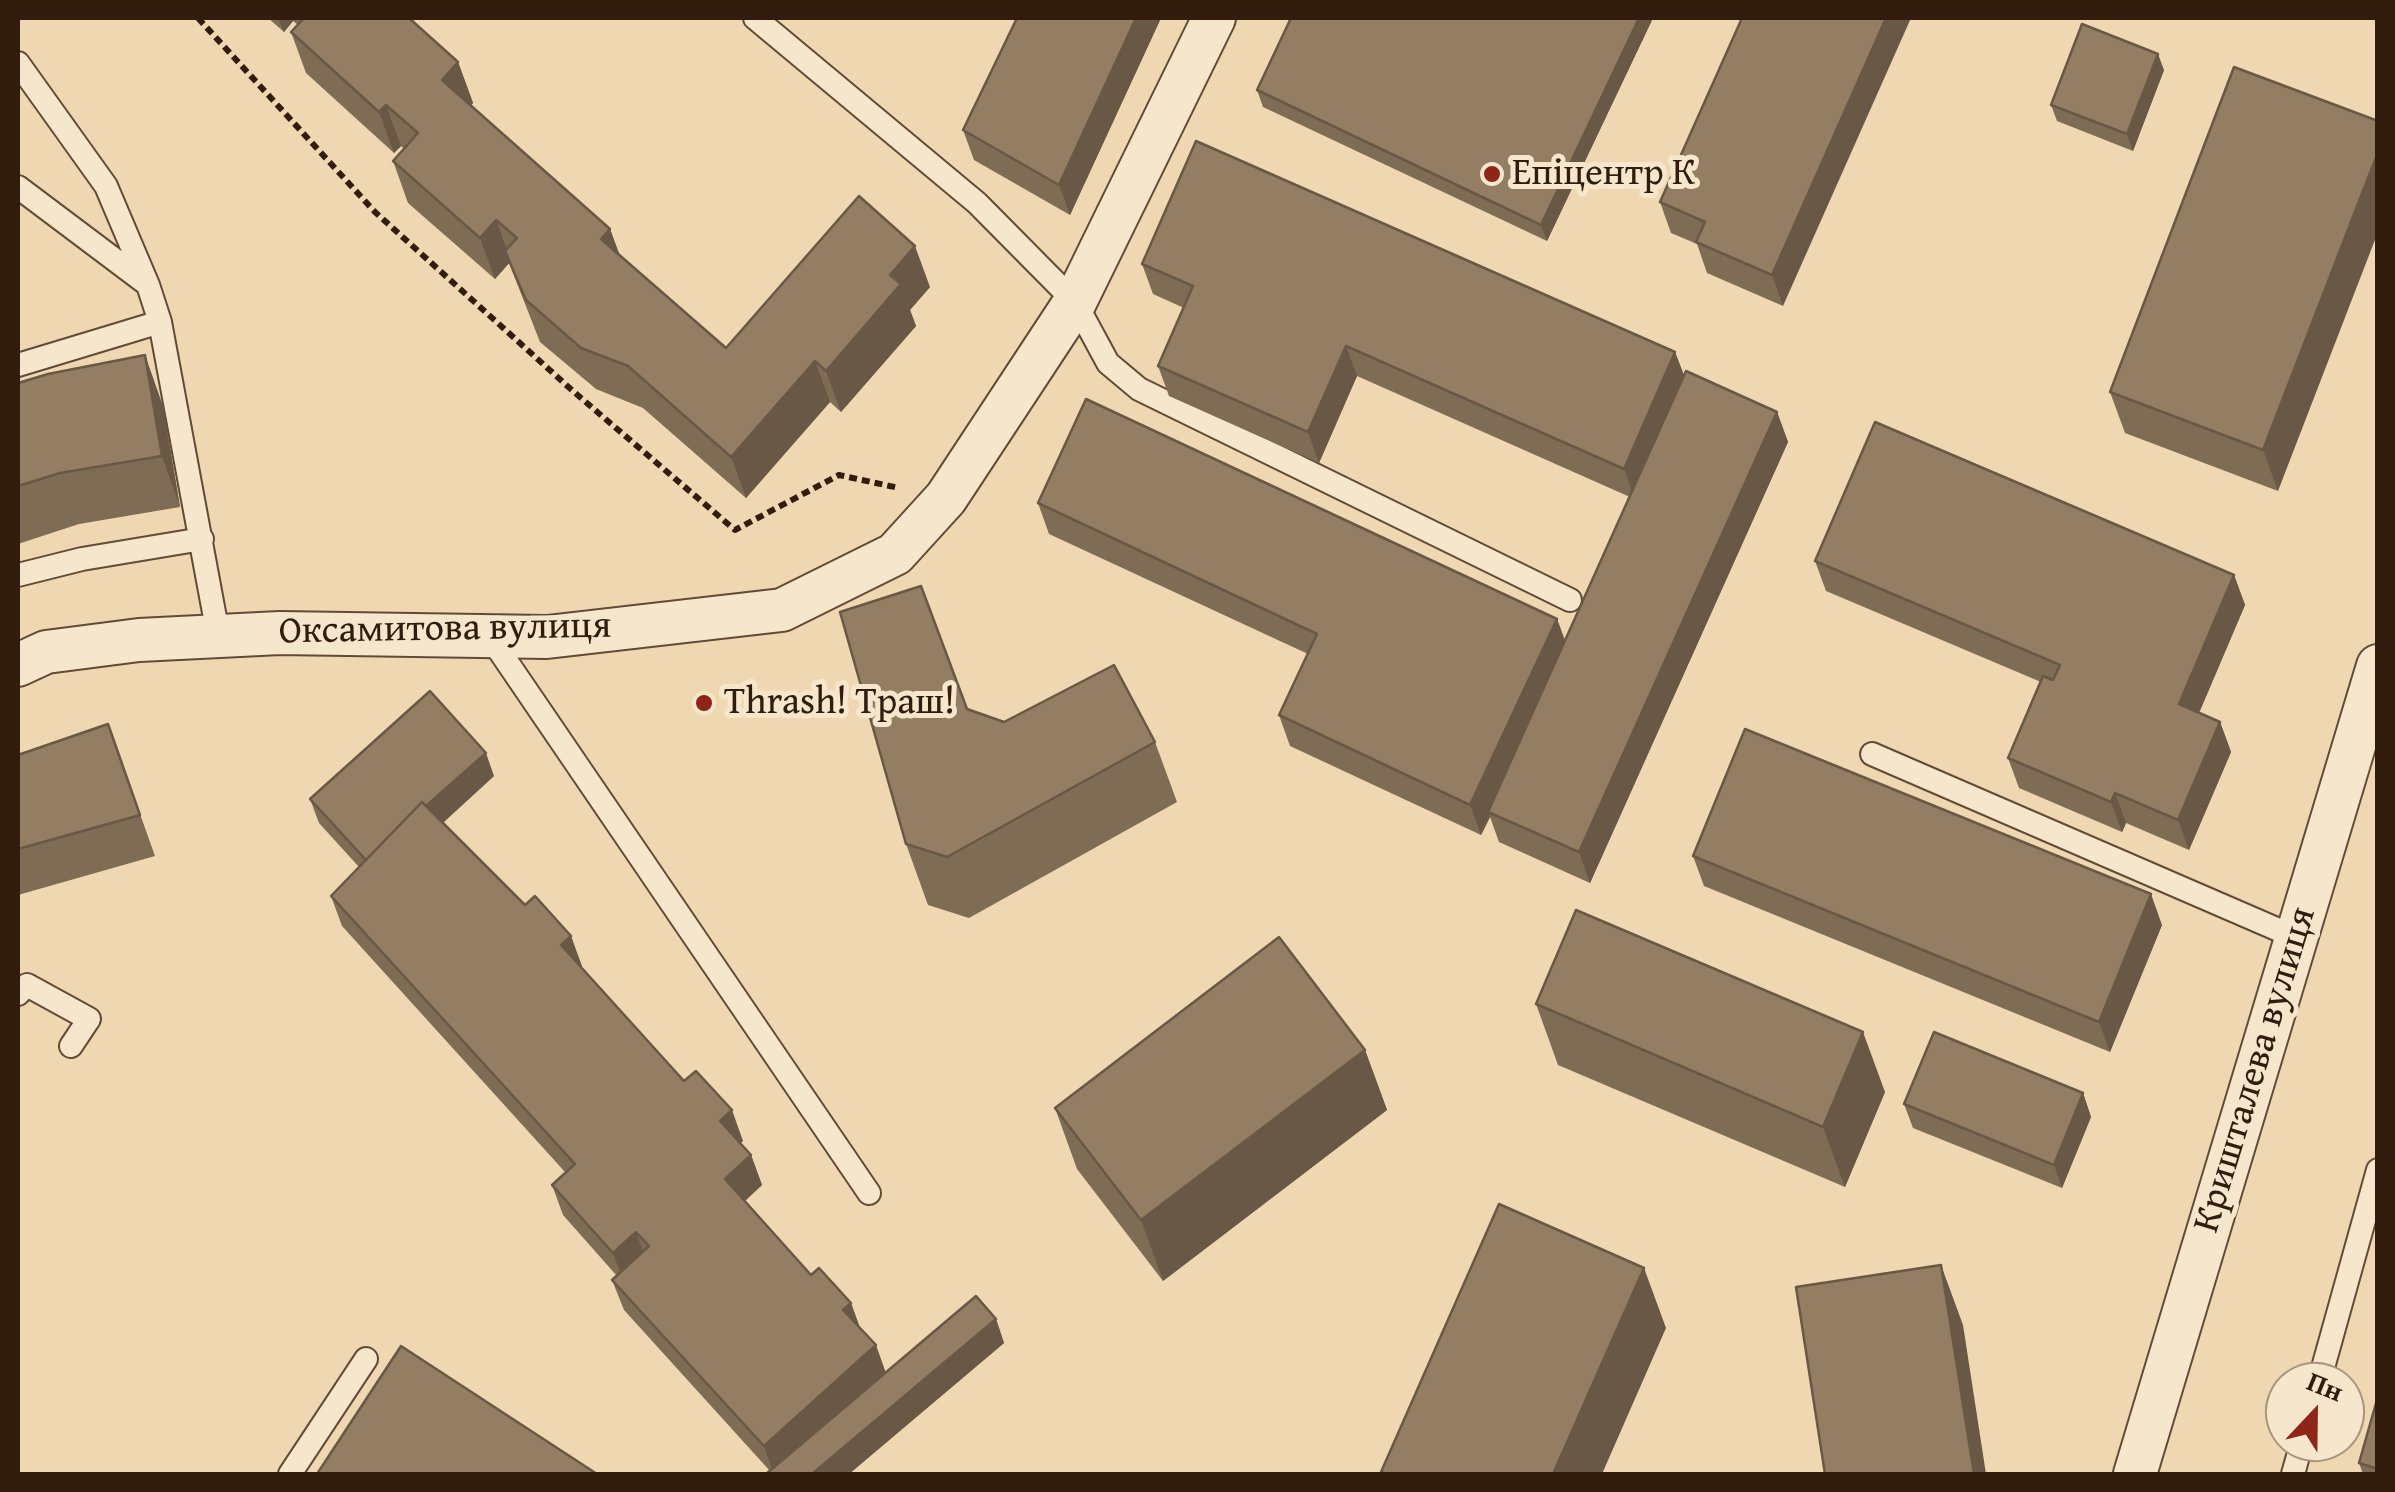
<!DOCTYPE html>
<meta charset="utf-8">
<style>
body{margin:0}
#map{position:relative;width:2395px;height:1492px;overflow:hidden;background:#efd8b1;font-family:"Gentium Book Plus",serif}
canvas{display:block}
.frame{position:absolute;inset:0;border:20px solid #321c0e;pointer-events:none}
.north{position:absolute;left:2265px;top:1362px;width:100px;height:100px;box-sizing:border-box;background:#f5e6cc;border:2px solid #a79580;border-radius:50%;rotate:22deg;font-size:28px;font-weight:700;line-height:40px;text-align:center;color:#321c0e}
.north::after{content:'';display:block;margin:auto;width:35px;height:45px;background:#8f2418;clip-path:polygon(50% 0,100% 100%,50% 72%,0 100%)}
</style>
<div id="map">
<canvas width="2395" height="1492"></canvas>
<div class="frame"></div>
<div class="north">Пн</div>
</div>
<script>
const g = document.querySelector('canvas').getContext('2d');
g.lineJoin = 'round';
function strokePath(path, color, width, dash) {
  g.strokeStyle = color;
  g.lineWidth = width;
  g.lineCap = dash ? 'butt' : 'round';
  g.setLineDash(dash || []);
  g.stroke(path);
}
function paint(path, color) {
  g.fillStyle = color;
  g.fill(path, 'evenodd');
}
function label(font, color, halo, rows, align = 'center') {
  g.font = font + ' "Gentium Book Plus",serif';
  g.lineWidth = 10;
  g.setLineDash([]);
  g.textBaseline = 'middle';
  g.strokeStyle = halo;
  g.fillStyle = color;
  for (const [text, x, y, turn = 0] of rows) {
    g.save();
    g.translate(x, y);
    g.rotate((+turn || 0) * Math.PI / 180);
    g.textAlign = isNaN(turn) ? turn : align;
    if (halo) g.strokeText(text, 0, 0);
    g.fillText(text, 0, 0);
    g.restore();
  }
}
const lane = new Path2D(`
 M755,18l222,185 98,99 33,61 31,26 431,211
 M18,63l88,123 42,99 12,37
 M18,187l129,97
 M18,365l142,-43 58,312
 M18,575l64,-16 120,-20
 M490,637l379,556
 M1872,754l423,183
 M18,994l9,-9 62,34 -18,27
 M2319,1382l59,-212
 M290,1474l76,-115
 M2293,1474l9,-32`);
const street = new Path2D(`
 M18,665l28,-13 93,-12 141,-7 267,4 235,-27 113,-56 51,-56 129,-196 139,-284
 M2135,1474l243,-808`);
strokePath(lane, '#614b37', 26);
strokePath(street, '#614b37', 46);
strokePath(new Path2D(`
 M198,18l177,194 199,180 161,138 104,-55 60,13`), '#321c0e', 6, [8, 5]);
strokePath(lane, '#f5e6cc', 22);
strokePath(street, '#f5e6cc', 42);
paint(new Path2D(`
 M268,18h141l49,44 15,41 -2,2 139,124 10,27 106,92 204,-61 -20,23 6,16 -75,86 -11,-10 -84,96 -103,-90 -47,-19 -56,-47 -31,-79 -14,16 -87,-76 -15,-42 11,-12 -3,-3 -7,7 -88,-80 -15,-41 7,-7 -5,-4 -9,11z
 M1017,18h144l-91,197 -96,-55 -11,-30z
 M1291,18h362l-106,223 -284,-134 -6,-17z
 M1742,18l41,288 -76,-33 -10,-29 -26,-11 -11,-31z
 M2234,67l44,424 -153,-58 -15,-41z
 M2164,70l-31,81 -76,-30 -6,-16z
 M1142,264l533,88 9,24 93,36 11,30 -198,441 -91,-41 -9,-25 -9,18 -191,-89 -11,-31 29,-61 -259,-120 -11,-31 519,116 8,21 65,-143 -273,-121 -38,87 -150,-67 -11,-30 26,-58 -31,-14z
 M18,383l145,23 17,101 -101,17 -61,20z
 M1815,561l419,14 11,30 -46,108 21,9 11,30 -42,98 -63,-27 -4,9 -103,-44 -11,-30 33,-76 -215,-91z
 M967,709l37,13 151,20 22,60 -208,116 -41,-13 -22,-61z
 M108,724l47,132 -137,39v-140z
 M494,776l-51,47 82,82 46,31 10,31 103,114 59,60 -3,2 11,12 11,30 -17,16 66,74 40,28 9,25 26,45 110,-54 8,24 -155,131h-83l4,-3 -146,-161 -12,-30 5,-4 -54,-61 -11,-30 13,-13 -223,-246 -11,-30 28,-29 -40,-44 -9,-24z
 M1693,856l469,69 -52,127 -406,-166z
 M1536,1004l349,88 -40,95 -287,-122z
 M1365,1050l22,60 -224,171 -86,-112 -22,-61z
 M2083,1093l8,24 -29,71 -149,-60 -9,-24z
 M2378,1396v78h-15l-4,-11z`), '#7f6c55');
paint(new Path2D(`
 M278,18h14l1,3 -9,11z
 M1136,18h25l-91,197 -11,-30z
 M1639,18h14l-106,223 -6,-16z
 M1886,18h25l-128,288 -11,-31z
 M2158,54l6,16 -31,81 -6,-17z
 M458,62l15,41 -16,18 -15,-41z
 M386,105l15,41 -7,7 -15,-41z
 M2378,152v80l-100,259 -15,-41z
 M496,220l15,41 -16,18 -15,-41z
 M610,229l15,41 -24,-31z
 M915,246l15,41 -20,23 6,16 -75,86 -15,-41 64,-96z
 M1346,346l11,30 -38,87 -11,-31z
 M1675,352l12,31 -52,116 -11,-30z
 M145,355l18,51 17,101 -18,-51z
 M815,361l15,41 -84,96 -15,-41z
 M1777,412l11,30 -198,441 -11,-31z
 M2234,575l11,30 -55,129 -11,-30z
 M1557,619l11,31 -80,162 2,5 -9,18 -11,-30z
 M2220,722l11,30 -42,98 -11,-30z
 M486,753l8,23 -119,108 -9,-24z
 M2115,793l11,30 -4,9 -11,-30z
 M2151,894l11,31 -52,127 -11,-30z
 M571,936l11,30 -10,9 -11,-30z
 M1863,1032l22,60 -40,95 -22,-60z
 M1365,1050l22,60 -224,171 -22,-61z
 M2083,1093l8,24 -29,71 -8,-23z
 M732,1110l11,31 -12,10 -11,-30z
 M751,1155l11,30 -26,24 -11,-30z
 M636,1232l11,30 -23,21 -11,-30z
 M1941,1265l22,60 23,149h-12z
 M1644,1268l22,60 -64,146h-49z
 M851,1303l11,31 -19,-24z
 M996,1319l8,24 -155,131h-37z
 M876,1345l11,31 -113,98 -10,-28z`), '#685845');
const building = new Path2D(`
 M304,18h105l49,44 -16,18 168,149 -9,10 125,109 133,-152 56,50 -25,29 11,9 -75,87 -11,-10 -84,96 -103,-91 -47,-18 -55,-48 -21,-49 12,-13 -21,-18 -16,18 -87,-77 25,-28 -32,-28 -7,7 -88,-80z
 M1017,18h119l-77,167 -96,-55z
 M1291,18h348l-98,207 -284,-135z
 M1742,18h144l-114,257 -76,-33 9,-20 -45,-20z
 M2082,24l76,30 -31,80 -76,-29z
 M2234,67l144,54v31l-115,298 -153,-58z
 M1196,141l479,211 -51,117 -278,-123 -38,86 -150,-66 35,-80 -51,-22z
 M145,355l17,101 -102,17 -42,13v-103l30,-9z
 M1686,371l91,41 -198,440 -91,-40z
 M1086,399l471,220 -87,186 -191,-90 38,-81 -279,-131z
 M1875,422l359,153 -55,129 41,18 -42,98 -63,-27 -4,9 -103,-44 35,-82 10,4 7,-15 -245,-104z
 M921,586l46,123 37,13 110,-57 41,77 -208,115 -41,-13 -66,-232z
 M430,691l56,62 -60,53 -4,-4 -56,58 -56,-61z
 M108,724l32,91 -122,34v-94z
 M1745,729l406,165 -52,128 -406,-166z
 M422,802l103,103 10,-9 36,40 -10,9 123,136 12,-10 36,39 -12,11 31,34 -26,24 86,96 8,-7 32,35 -8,7 33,35 -112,101 -152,-166 37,-34 -13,-14 -23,21 -61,-68 23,-21 -244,-268z
 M1576,910l287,122 -40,95 -287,-123z
 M1279,937l86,113 -224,170 -86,-112z
 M1934,1032l149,61 -29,72 -150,-61z
 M1499,1204l145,64 -91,206h-166l-6,-2z
 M1941,1265l33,209h-149l-29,-187z
 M976,1296l20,23 -184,155h-46z
 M401,1346l196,128h-280z
 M2378,1396v73l-19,-6z`);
paint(building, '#947e63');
strokePath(building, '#685845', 2.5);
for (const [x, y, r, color] of [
 [1492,174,10,"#8f2418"],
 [704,703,10,"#8f2418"]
]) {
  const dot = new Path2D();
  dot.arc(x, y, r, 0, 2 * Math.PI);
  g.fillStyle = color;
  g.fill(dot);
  strokePath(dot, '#f5e6cc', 4);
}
label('38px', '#321c0e', '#f5e6cc', [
 ["Епіцентр К",1512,174],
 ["Thrash! Траш!",724,703]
], 'left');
label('38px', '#321c0e', '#f5e6cc', [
 ["Оксамитова вулиця",445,630,-1],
 ["Кришталева вулиця",2256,1070,-73]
]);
</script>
